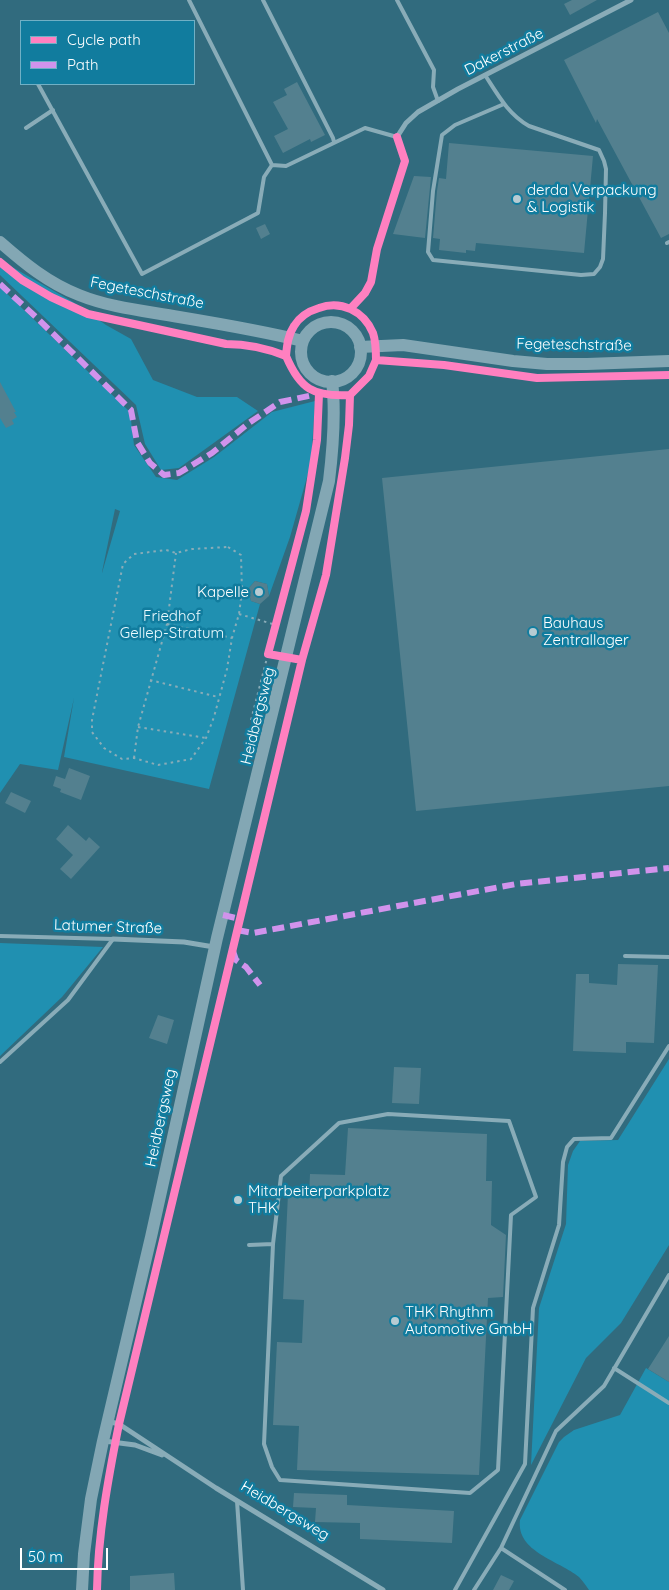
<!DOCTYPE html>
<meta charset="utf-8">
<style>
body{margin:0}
#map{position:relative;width:669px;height:1590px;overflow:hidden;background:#316b7e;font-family:Quicksand,sans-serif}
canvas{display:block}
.legend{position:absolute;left:20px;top:20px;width:175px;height:65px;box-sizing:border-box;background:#117c9e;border:1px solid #70b0c5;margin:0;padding:6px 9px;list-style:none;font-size:15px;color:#fff}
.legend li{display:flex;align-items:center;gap:10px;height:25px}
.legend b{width:25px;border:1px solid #70b0c5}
.scale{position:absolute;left:20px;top:1548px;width:88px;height:22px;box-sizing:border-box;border:2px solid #fff;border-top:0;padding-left:6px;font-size:15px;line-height:18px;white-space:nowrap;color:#fff;-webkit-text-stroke:4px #117c9e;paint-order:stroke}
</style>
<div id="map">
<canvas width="669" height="1590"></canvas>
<ul class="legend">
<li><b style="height:6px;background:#ff80c0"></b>Cycle path</li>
<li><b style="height:6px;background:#d193ec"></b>Path</li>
</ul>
<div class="scale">50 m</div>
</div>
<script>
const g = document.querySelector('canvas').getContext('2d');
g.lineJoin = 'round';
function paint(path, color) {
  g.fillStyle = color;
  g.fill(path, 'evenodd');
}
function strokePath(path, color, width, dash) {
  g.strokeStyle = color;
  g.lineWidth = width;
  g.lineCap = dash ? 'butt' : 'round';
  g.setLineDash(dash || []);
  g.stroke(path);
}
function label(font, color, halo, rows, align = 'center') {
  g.font = font + ' Quicksand,sans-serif';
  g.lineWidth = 5;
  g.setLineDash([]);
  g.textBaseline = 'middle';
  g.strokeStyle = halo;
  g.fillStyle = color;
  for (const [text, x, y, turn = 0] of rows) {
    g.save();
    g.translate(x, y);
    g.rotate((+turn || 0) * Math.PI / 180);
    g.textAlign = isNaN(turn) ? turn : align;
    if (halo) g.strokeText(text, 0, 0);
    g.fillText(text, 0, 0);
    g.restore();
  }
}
paint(new Path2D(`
 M0,260l73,42 33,23 25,14 22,41 44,17h40l21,14 -79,57 -18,2 -16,-26 -9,-39 -136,-130z
 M0,287l130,125 4,33 22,32 21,3 37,-23 58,-45 43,-11 -4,62 -21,74 -21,59 -2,-12 -12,-3 -7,8 3,12 9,3 -51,185 -145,-32 10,-59 -16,72 -38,-6 -20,29zM115,509l5,2 -18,62v-1z
 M0,943l103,4 -41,50 -62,59z
 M669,1059v186l-48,78 -35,35 -55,107 8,-157 27,-84 2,-59 5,-14 7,-10 38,-1z
 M646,1368l23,14v208h-80c-3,-4 -6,-9 -10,-13 -19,-16 -63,-25 -59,-57l39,-78 5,-5 10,-7 46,-15z`), '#2090b1');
paint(new Path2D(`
 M572,0h25l-27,15 -6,-11z
 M658,12l11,21v201l-8,4 -64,-119 -1,4 -32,-63z
 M297,82l28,53 -14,7 -1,-3 -27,14 -9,-17 14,-7 -15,-27 14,-7 -3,-6z
 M449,143l144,13 -9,97 -108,-10 -1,8 -9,-1v3l-27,-3 1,-11 -7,-1 4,-47 2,-13 7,1z
 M414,176l17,1 -6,61 -32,-4z
 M265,224l5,10 -9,5 -5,-11z
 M0,382l16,30h-2l3,5 -5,3 2,4 -8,4 -6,-10z
 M669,449v337l-253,25 -34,-333z
 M255,581l12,3 2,12 -9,8 -9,-3 -3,-12z
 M69,768l21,8 -9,24 -21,-8 1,-3 -8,-3 3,-10 9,3z
 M11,792l20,9 -6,12 -20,-10z
 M68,825l18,16 3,-4 11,10 -29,32 -11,-10 13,-14 -17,-16z
 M618,964l40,1 -4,78 -28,-1v11l-53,-2 3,-77h13v9l28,2z
 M158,1015l16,5 -7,24 -18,-6z
 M394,1067l27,1 -2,36 -27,-1z
 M348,1128l139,6 -1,47h6l-1,44 15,10 -3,62 -15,1 -9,177 -182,-5 2,-44 -26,-1 4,-83 25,1 2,-43 -21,-1 5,-105 21,1 1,-21 35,1z
 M669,1336v46l-21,-13z
 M294,1493l53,2v10l107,6 -2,32 -92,-4v-16l-45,-1 1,-14 -23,-1z
 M174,1573l1,17h-45v-14z
 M501,1575l13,6 -5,9h-16z`), '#53808f');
strokePath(new Path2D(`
 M228,547l13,8 1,36 -3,23 -7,24 -5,31 -13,48 -8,21 -15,21 -33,6 -24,-7 -12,1 -18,-11 -12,-16v-12l31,-156 11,-10 32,-4 10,3 16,-4z
 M239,614l37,11
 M167,624l65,14
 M150,680l68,17
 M251,720l17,-66
 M138,727l68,11
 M134,758l4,-31 29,-103 9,-71`), '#89acb8', 2, [2.5, 4]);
strokePath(new Path2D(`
 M189,0l83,165
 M263,0l70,138 1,4
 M397,0l37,70 -1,17 5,14
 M485,75c13,20 23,39 44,51l70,24 5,11 2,8 -1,44 -2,46 -3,8 -6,7 -13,1 -148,-15 -5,-8 5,-61 9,-56 13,-10 49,-21
 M38,84l104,190 116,-61 6,-36 8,-12 14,1 79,-38 32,9
 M26,128l27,-18
 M667,243l2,-1
 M0,936l113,3
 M625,956l44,1
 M0,1062l68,-62 45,-61
 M249,1245l24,-1 8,-68 58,-53 49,-9 121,7 27,76 -25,18 -13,255 -28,23 -190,-13 -8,-13 -8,-23 9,-200
 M614,1368l55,35
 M237,1501l6,89
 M501,1548l64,42
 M455,1590l70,-126 8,-156 26,-83 4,-63 4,-15 7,-8 37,-1 58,-92
 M474,1590l27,-42 55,-117 48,-45 65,-111`), '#89acb8', 4);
strokePath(new Path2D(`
 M397,137l9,-14 12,-11 40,-23 173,-89
 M113,939l71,3 30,5
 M107,1421l12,3 97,64 167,102
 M104,1441l31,4 27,10`), '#89acb8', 5);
strokePath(new Path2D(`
 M0,242c24,21 48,41 79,53 32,13 67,16 100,22 42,7 83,14 124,24
 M301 352a30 30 0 1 1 60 0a30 30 0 1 1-60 0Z
 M360,347l43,-2 110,16 34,3h40l82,-3
 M82,1590l2,-36 7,-55 12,-58 48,-204 66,-299 112,-457c4,-33 7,-67 3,-100`), '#83a7b4', 12);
strokePath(new Path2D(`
 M0,284l37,34 94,92 6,32 13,21 14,12 15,-2 33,-20 37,-30 31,-21 38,-8
 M223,915l17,4
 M237,930l16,3 263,-49 153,-16
 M233,951l3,9 10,7 14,18`), '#d193ec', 6, [12, 6]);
strokePath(new Path2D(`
 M0,262l22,18 29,17 37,17 138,30c21,0 40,4 60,12 14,33 27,41 64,39l19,-19 7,-16 68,5 93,13 132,-3
 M351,308l14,-15 6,-11 6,-33 28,-88 -8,-24
 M286,356c1,-11 2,-21 8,-30 6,-10 15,-15 25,-18 22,-8 45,3 54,25 3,9 3,18 3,27
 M302,660l-34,-6 38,-143 11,-71 2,-46
 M97,1590c1,-56 11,-111 22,-166l183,-764 24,-85 19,-117 4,-33 1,-30`), '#ff80c0', 8);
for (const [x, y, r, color] of [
 [517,199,5,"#b7cbd2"],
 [259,592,5,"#b7cbd2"],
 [533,632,5,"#b7cbd2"],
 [238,1200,5,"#b7cbd2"],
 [395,1321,5,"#b7cbd2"]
]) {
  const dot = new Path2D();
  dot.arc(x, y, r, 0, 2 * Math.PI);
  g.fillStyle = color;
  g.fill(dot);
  strokePath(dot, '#117c9e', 2);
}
label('15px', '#fff', '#117c9e', [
 ["Dakerstraße",504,52,-27],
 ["Fegeteschstraße",147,293,11],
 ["Fegeteschstraße",574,345,1],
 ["Heidbergsweg",258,716,-76],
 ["Latumer Straße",108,927,2],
 ["Heidbergsweg",161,1118,-78],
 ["Heidbergsweg",285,1511,31]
]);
label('15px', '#fff', '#117c9e', [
 ["derda Verpackung",527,190],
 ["& Logistik",527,207],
 ["Kapelle",249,592,"right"],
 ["Bauhaus",543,623],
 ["Zentrallager",543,640],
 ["Mitarbeiterparkplatz",248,1191],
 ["THK",248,1208],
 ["THK Rhythm",405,1312],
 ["Automotive GmbH",405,1329]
], 'left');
label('15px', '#ecfbff', '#117c9e', [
 ["Friedhof",172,616],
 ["Gellep-Stratum",172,633]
]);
</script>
